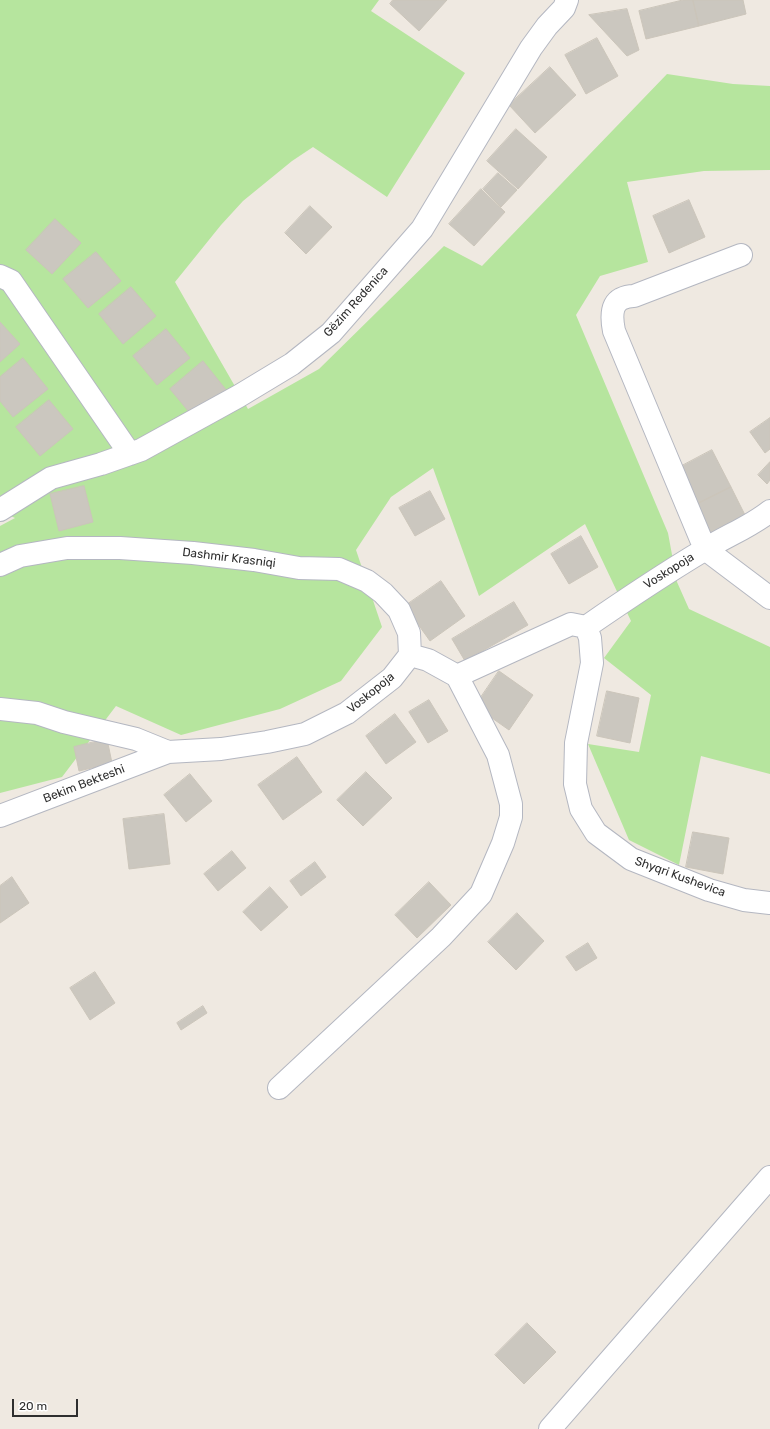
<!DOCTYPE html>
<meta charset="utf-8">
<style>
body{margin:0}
#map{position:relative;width:770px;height:1429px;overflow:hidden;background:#efe9e1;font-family:Rubik,sans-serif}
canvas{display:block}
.scale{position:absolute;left:12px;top:1399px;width:66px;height:18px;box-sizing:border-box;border:2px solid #2e2e2e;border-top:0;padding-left:5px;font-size:12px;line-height:14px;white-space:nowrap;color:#2e2e2e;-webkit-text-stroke:3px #fff;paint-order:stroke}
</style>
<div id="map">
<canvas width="770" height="1429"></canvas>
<div class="scale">20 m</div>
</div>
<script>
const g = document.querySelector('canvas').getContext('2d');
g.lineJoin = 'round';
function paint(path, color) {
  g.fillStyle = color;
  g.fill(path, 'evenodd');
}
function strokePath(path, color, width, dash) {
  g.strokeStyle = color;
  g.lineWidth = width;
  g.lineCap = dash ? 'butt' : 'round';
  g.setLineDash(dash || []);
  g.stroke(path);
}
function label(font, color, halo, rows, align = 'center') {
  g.font = font + ' Rubik,sans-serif';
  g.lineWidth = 3.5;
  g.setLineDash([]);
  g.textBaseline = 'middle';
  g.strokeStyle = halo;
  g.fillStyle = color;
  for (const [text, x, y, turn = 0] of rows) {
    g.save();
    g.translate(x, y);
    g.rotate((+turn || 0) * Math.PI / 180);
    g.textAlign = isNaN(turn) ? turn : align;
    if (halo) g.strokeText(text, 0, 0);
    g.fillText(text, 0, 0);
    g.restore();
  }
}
paint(new Path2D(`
 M0,0h379l-8,11 94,62 -78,124 -74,-50 -21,14 -49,40 -22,24 -46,57 73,127 71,-40 125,-123 38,20 185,-192 66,10 37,2v84l-66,1 -77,11 21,80 -48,14 -24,39 92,218 9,49 12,27 81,38v127l-69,-18 -22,109 -50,-25 -41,-96 51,8 12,-57 -47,-37 27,-37 -46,-97 -106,72 -46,-128 -42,29 -35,53 26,77 -41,54 -61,28 -99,26 -65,-29 -54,71 -62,16v-267l15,-8 -15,-7z`), '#b6e59e');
const building = new Path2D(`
 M393,0h54l-28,31 -29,-27z
 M683,0h10l6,26 -53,13 -7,-28z
 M693,0h50l3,14 -47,12z
 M627,9l12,41 -12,6 -38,-41z
 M597,38l21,38 -32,18 -21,-39z
 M550,67l26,28 -41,38 -26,-28z
 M516,129l31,28 -29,32 -31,-28z
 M498,173l19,17 -16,17 -18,-18z
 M481,189l24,23 -31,34 -25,-22z
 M689,200l16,37 -36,16 -16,-37z
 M310,206l22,21 -26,27 -21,-21z
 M55,219l26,24 -29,31 -26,-24z
 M96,252l25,29 -33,27 -25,-29z
 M131,287l25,29 -33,28 -24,-30z
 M0,322l20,22 -20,18z
 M166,329l24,29 -33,27 -24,-29z
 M23,358l25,31 -35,28 -13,-16v-24z
 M203,361l24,30 -33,27 -24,-29z
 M49,400l24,29 -33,27 -24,-29z
 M770,418v31l-5,4 -15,-21z
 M712,450l19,37 -34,17 -19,-36z
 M770,462v18l-3,4 -9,-9z
 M84,486l9,36 -34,9 -9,-37z
 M731,487l17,34 -34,18 -17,-35z
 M430,491l15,28 -30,17 -16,-28z
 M581,536l17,31 -29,17 -18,-30z
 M441,581l24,35 -35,25 -25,-35z
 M514,602l14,23 -63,36 -13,-22z
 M499,671l34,24 -24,35 -34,-24z
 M607,691l32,7 -9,45 -33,-7z
 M429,700l19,31 -20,12 -19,-31z
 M395,714l21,28 -30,22 -20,-28z
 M107,739l5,24 -33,8 -5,-24z
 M297,757l25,35 -39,28 -25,-35z
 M366,772l26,26 -29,28 -26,-26z
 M190,774l22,27 -26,21 -22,-27z
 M164,814l6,50 -41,5 -6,-50z
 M693,832l36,6 -6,36 -37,-7z
 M232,851l14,17 -28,23 -14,-17z
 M315,862l11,15 -25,19 -11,-15z
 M12,877l17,26 -29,20v-37z
 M429,882l22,23 -34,33 -22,-23z
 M270,887l18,20 -27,24 -18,-19z
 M517,913l27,28 -28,29 -28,-28z
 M588,943l9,15 -21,13 -10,-14z
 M95,972l20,31 -25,17 -20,-32z
 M203,1006l4,7 -26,17 -4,-7z
 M527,1323l29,29 -32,32 -29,-29z`);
paint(building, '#cbc7bf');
strokePath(building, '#cbc5ba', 1);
const minor = new Path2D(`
 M741,255l-107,41c-3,0 -9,1 -13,3 -11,6 -9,22 -7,32l91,218 65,49
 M0,276l11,5 119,173
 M0,510l51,-32 50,-14 40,-14 98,-54 53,-32 39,-31 91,-104 109,-181 16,-22 17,-18 3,-8
 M0,565l20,-9 47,-8h53l73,5 61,7 45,8 40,1 28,12 16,12 16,17 10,23 1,22
 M586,627l4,11 2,25 -16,80 -1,41 6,25 15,24 35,26 78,31 35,10 26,3
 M410,655l18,5 29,16 114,-52 15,3c39,-27 78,-53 118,-77 22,-14 46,-23 66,-39
 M0,709l37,4 27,9 72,17 32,13 53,-3 46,-7 38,-8 42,-21 45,-35 18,-23
 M0,816l168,-64
 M279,1088l162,-151 40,-43 22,-51 8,-26v-13l-13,-49 -41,-79
 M550,1429l220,-252`);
strokePath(minor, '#b4b7c1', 24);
strokePath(minor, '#fff', 22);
label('12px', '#2e2e2e', '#fff', [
 ["Gëzim Redenica",356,302,-48],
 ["Dashmir Krasniqi",229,558,7],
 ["Voskopoja",669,571,-32],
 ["Voskopoja",371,693,-39],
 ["Bekim Bekteshi",84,784,-21],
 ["Shyqri Kushevica",680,877,20]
]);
</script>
